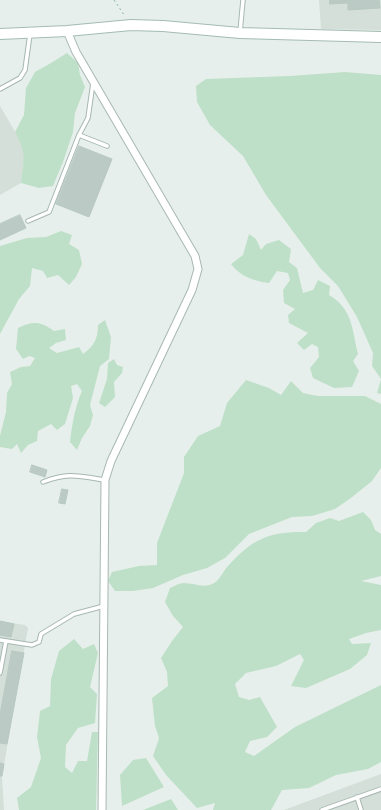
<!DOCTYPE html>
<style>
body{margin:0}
canvas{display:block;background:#e6efeb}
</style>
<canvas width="381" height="810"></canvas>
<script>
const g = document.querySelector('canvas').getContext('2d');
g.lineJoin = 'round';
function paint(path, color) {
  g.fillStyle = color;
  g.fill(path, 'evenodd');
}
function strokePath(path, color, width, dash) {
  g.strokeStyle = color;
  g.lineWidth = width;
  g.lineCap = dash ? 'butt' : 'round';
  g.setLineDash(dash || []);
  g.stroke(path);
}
paint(new Path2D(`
 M319,0h62v30l-60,-1z
 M0,106l23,39 2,11 -4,27 -21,12z
 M0,621l25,4 3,3 -26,148 2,34h-4z
 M381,774v36h-97z`), '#d4dfda');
paint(new Path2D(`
 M67,53l11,10 2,12 5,12 -10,26 -2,19 -10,30 -10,24 -14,2 -18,-5c3,-24 6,-29 -6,-51l9,-17 2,-27 9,-16 16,-9z
 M345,72l36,3v319l-4,-1 4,-14 -9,-13 1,-13 -16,-36 -19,-31 -18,-18 -54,-73 -23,-39 -33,-31 -13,-23 -1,-16 10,-7 84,-3z
 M61,231l11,4 -3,9 10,6 3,14 -6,13 -7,8 -11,-10 -11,3 -4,-7 -11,-3 -2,18 -11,13 -19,35v-88l27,-8 19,-1z
 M249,234l7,5 5,11 5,-6 13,-4 12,9 -2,13 8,6 6,25 10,-3 5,-10 12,6 -1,9c24,14 23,35 29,59l-5,7 6,10 -7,16 -18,1 -21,-10 -3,-10 9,-11 -1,-10 -6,-3 -8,6 -7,-7 11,-10 -19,-10 -1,-8 7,-6 -11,-6 -1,-13 7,-10 -2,-7 -11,-2 -8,12c-15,-2 -28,-6 -38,-19l12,-9z
 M105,320l6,17 -2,22 -9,7 -10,39 3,10 -3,11 -8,12 -5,12 -7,-8c2,-18 5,-35 12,-51l-5,-7 -6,2 2,12 -8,26 -8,6 -6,-6 -13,7 -1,10 -9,4 -7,8 -4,-9 -5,5 -12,-2v-11l6,-24 1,-19 5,-9 -2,-12 11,-5 9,-1 5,-8 -6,-2 -6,3 -7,-10 2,-21c15,-7 22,-7 36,3l11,-2 1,11 -10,3 -7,5 8,5 22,-6 4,7c11,-8 15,-15 15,-29z
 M114,359l3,6 6,2 -1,6 -8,9 1,15 -10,10 -6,-4 8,-24 1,-16z
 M246,380l23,8 12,7 10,-14 12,12 15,3h47l16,8v64l-9,13 -21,17 -16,11 -23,7 -20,1 -43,17 -24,24 -18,10 -24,7 -30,13 -20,3h-18l-7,-10 4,-9 27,-6 18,-1v-22l27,-70v-16l14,-21 22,-10 7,-23z
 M363,512l8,8 4,10 6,4v42l-20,5 20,4v45l-15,3 -17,6 3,5 19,-1 -4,12 -17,14 -44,19 -15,-2 13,-26 -4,-6 -24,12 -30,7 -11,11 4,13 10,3 11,-3 17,30 -10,10 -17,4 -5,11 9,4 41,-29 86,-42v77l-13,7 -32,6 -27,13 -27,2 -11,20h-58l2,-7 -18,5 -31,-33 -13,-19 6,-18 -4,-12 -3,-28 16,-12 -1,-14 -6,-14 11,-17 11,-14 -10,-11 -8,-14 5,-14c4,-2 10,-5 14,-5 10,0 21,6 30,0 6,-3 9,-12 14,-17 24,-27 42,-35 78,-34l10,-9 14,-5 9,3z
 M74,639l9,10 11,-5 4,9 -8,34 7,7 -2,29 -17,5 -12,17 -1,22 7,6 6,-12h9l5,-29h6l-2,78h-77l-2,-12 14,-11 10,-29 -4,-21 3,-26 10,-5 1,-27 8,-28z
 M146,758l18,29 -42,19 -2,-31 13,-15z
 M171,799l7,11h-35z`), '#bfe0c8');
const building = new Path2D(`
 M330,0h49l1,8 -32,2v-7l-18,1z
 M79,146l33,13 -23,58 -33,-13z
 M20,215l6,13 -26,12v-16z
 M32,465l15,5 -2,7 -15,-5z
 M62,489l6,1 -3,14 -6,-1z
 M0,621l14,3 -3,13 -11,-2z
 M12,651l12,2 -17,91 -7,-1v-28z
 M0,763l4,1 -2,12h-2z`);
paint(building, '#bbcac4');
strokePath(building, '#b8c9c2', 1);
const lane = new Path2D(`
 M240,32l3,-32
 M93,83l-5,35 -9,17 28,11
 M0,89l20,-11 5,-8 5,-36
 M28,221l21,-9 30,-77
 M43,482c25,-10 36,-6 62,-2
 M0,640l32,5 7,-3 2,-8 33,-20 30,-8
 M0,673l6,-32
 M357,797l4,13
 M322,810l59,-21`);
const street = new Path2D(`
 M67,31l9,21 119,204 3,13 -6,21 -81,171 -6,19 -3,330`);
const secondary = new Path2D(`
 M0,34l67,-3 64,-6 32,1 77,7 141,4`);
strokePath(lane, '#a8b8b2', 5.5);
strokePath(street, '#a8b8b2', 9);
strokePath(secondary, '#a4bbb3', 12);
strokePath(new Path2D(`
 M114,0l11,16`), '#86b3a5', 1, [2, 3]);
strokePath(lane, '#fff', 3.5);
strokePath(street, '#fff', 7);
strokePath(secondary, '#fff', 10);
</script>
